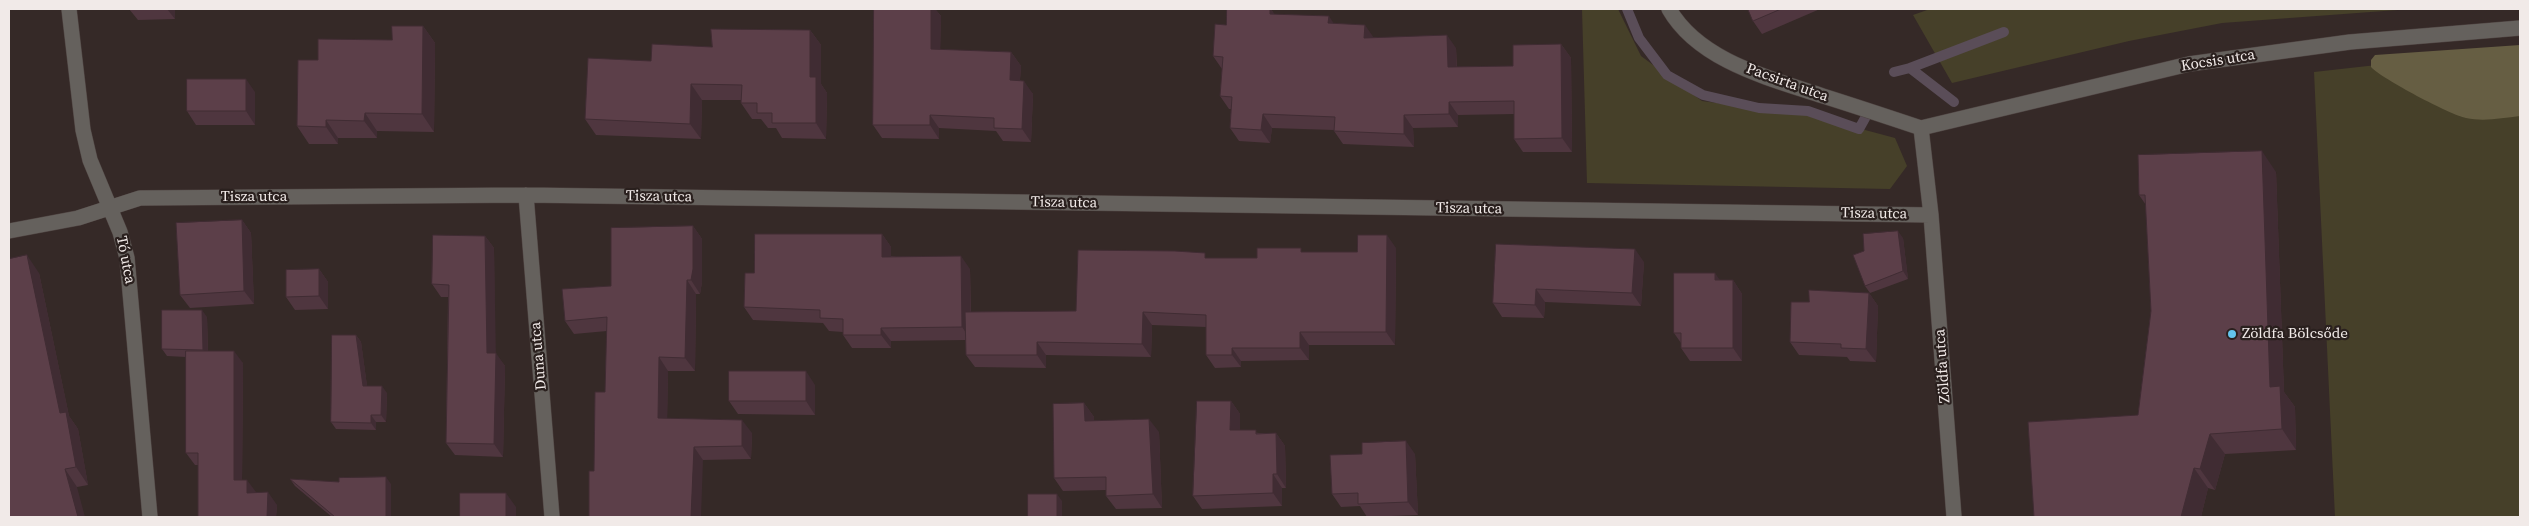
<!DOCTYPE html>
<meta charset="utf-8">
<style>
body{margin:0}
#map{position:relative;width:2529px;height:526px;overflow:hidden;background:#352927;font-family:"Source Serif 4",serif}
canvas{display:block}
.frame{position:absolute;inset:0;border:10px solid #f1eae8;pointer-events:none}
</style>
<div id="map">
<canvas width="2529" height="526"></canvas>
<div class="frame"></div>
</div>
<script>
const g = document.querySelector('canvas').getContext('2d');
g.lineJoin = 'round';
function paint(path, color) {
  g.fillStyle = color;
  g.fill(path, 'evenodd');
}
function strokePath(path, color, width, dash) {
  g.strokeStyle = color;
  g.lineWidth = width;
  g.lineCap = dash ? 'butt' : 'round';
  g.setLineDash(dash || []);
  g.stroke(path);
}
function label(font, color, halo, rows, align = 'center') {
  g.font = font + ' "Source Serif 4",serif';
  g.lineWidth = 4.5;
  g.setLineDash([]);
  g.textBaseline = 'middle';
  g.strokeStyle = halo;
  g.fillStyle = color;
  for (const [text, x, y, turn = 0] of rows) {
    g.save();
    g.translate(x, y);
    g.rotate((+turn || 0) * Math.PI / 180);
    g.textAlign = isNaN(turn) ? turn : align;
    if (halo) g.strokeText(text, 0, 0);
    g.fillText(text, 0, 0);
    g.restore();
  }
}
paint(new Path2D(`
 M1582,9h36l23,47 61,45 107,14 86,23 12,28 -17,23 -303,-6z
 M1930,9h481l-189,14 -93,18 -177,42 -39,-68z
 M2520,49v468h-185l-21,-445z`), '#464029');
paint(new Path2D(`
 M2520,45v71c-18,2 -36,6 -54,2 -15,-3 -84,-39 -95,-51v-7l4,-5z`), '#665e43');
strokePath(new Path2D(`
 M1627,9l12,29 28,37 36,20 56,13 49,3 51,18 10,-18
 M1910,68l94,-36
 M1894,72l16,-4 44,34`), '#5a4d58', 10);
const street = new Path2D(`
 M69,9l14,121 7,30 30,72 7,26 23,259
 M1669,9c30,52 100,69 154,87 32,10 65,21 98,32
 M1921,128l268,-64 161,-22 170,-14
 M526,195l26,322
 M1931,215l23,302
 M9,231l69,-13 62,-20 386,-3 1405,20 -10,-87`);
strokePath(street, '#4f4442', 16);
strokePath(street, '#65615d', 15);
paint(new Path2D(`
 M129,9h46v10l-37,1z
 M874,9h61l6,7 -1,34 71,2 10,14 -1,14 13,14 -2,48 -28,-1 -7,-10 -57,-3v11l-57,-1 -9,-13z
 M1271,9l3,5 60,10 39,13 83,11 1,19 56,-1 48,-22 10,14 1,94h-49l-9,-13v-25l-56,1v12l-45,1 1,19 -71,-3 -9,-13v-1l-62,-2 -2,15 -31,-2 -9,-13 1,-19h-2l-9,-13 2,-27 -9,-13 13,-31z
 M1748,9h72l-58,25 -9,-13z
 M423,26l12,17 -1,89 -57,-1v7h-39v6h-29l-12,-18 21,-66 74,-20z
 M810,30l11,15v39l6,9 -1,46 -44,-1 -6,-10h-8l-7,-9h-9l-11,-16v-3h-39l-1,39 -105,-4 -11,-16 66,-58 61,-14z
 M255,92v33h-59l-9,-14z
 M2276,172l8,220 11,15 1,43 -71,4 -10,36 -7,-2 -7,29h-167l104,-102 13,-104 -5,-106 -7,-10z
 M242,220l9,13 3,71 -64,4 -10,-13z
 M693,226l9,13v43l-2,12h-4l-1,77h-27l-1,48 85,14 -1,26 -48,1 -109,11 11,-79 2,-61 -33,3 -9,-13 46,-35z
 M882,234l9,13v9l79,13 1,43 105,-1 133,-53h48l47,-6h53l39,-4 -1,97h-86v15l-68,1v6l-26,1 -9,-13v-28l-54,-2 -1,32 -105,-2v13l-71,-1 -9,-12v-15l-75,1v7h-39l-9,-13v-3l-14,-1 -6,-8 -70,-3 -9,-13 10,-34z
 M485,236l9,12 1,105 10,13 -2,91 -48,-2 -9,-12 2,-146h-7l-9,-13z
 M1903,238l5,41 -38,14 -5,-7z
 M1496,244l148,18 -3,44 -96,-4 -1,16 -42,-1 -9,-14z
 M319,269l9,13v27l-33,1 -9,-13z
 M39,273l30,143 9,13 10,56 -11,2 -68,30z
 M1720,280h13l9,14v67h-52l-9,-13v-5l-7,-10z
 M1869,293l9,13 -2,56 -26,-1 -3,-4 -48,-2 -9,-13 19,-40z
 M207,317l1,34 35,12 -1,117 14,13 21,12 -1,12h-78v-52h-3l-9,-12v-96l-19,-1 -5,-7z
 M356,335l5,7 6,44 20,7 -1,29h-10v8l-40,-1 -5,-7z
 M815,385v30l-77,-1 -9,-13z
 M1231,401l9,13v16l19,3h17l9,13 1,42h-4v18l-80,3 -9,-13z
 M1084,403l10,14v4l65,11 3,76 -46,1 -10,-13v-6l-43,1 -9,-13z
 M1415,454l3,61 -51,2 -7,-11 -19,1 -9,-13z
 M290,479l49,3 52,2v33h-59l-37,-31z`), '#4f363f');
paint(new Path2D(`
 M167,9h8v10z
 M931,9h4l6,7 -1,46 -9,-13z
 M1270,9h1l8,12 -9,-7z
 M1329,16l9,14 -10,-7z
 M1365,25l9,13h-10z
 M423,26l12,17 -1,89 -12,-18z
 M810,30l11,15v39l6,9 -1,46 -10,-16 -6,-46z
 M1447,35l9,13 1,32 -9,-13z
 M1561,44l10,14 1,94 -10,-14z
 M1011,52l10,14 -2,27 -9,-13z
 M246,79l9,13v33l-9,-14z
 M1024,81l9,13 -2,48 -9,-13z
 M691,84l11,16 -1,39 -11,-15z
 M1449,102l9,13v12l-9,-13z
 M365,113l12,18v7l-13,-17z
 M1263,114l9,14 -2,15 -9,-13z
 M930,115l9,13v11l-9,-14z
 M1404,115l9,13 1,19 -10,-13z
 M326,120l12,18v6l-12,-17z
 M2262,151l14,21 8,220 11,15 1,43 -14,-21 -12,-42z
 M242,220l9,13 3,71 -10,-13z
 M693,226l9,13v43l-2,12 -9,-14z
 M1898,231l5,7 5,41 -5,-8z
 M882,234l9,13v23l-9,-13z
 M1387,235l9,13 -1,97 -9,-13z
 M485,236l9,12 2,113v-8l9,13 -2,91 -9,-13 -7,-91z
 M1635,249l9,13 -3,44 -9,-13z
 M27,255l12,18 30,143 9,13 10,56 -12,-18 -16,-54z
 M961,256l9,13 1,71 -9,-13z
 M319,269l9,13v27l-9,-13z
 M1715,273l9,13 -9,-6z
 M687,280l9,14 -1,77 -10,-13z
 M1733,280l9,14v67l-9,-13z
 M1536,289l9,13 -1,16 -9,-13z
 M1869,293l9,13 -2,56 -10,-13z
 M202,310l5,7 1,40 -5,-7z
 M1143,312l9,13 -1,32 -9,-13z
 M881,328l10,13v7l-10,-13z
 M1300,332l9,13v15l-9,-12z
 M356,335l5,7 7,51 -5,-7z
 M1037,342l9,13v13l-9,-13z
 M1232,348l9,13v6l-9,-12z
 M234,351l9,12 -1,129 -8,-12z
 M659,357l9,14 -1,61 -9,-14z
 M806,371l9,14v30l-9,-14z
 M382,386l5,7 -1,29 -5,-7z
 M1231,401l9,13v30l-10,-14z
 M1084,403l10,14v17l-9,-13z
 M371,415l5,7v8l-5,-7z
 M1149,419l10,13 3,76 -9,-14z
 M742,420l10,13 -1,26 -9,-13z
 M1276,433l9,13 1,42 -9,-14z
 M2210,434l15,20 -10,36 -15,-21z
 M1406,441l9,13 3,61 -10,-13z
 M694,447l9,13 -2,57h-10z
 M2194,468l14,20 -7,29h-20z
 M65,469l12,18 8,30h-7z
 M1273,474l9,14v18l-9,-13z
 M386,477l5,7v33h-5z
 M247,480l9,12v13l-9,-12z
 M268,492l9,13 -1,12h-9z
 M506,493l10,14v10h-10z
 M1057,494l5,7v16h-5z`), '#402c33');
const building = new Path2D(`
 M874,9h57v40l80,3 -1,28 14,1 -2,48 -28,-1v-10l-64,-3v10h-57z
 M1227,9h43v5l59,2 -1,7 37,2 -1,13 83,-3 1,32 65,-1v-21l48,-1 1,94 -48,1v-38l-65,1v12l-45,1v19l-70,-3 1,-14 -72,-3 -2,16 -31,-2 2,-31 -12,-1 3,-39 -10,-1 2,-32 11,1z
 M1748,9h33l-28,12z
 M392,26h31l-1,88 -57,-1 -1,8 -38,-1v7l-29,-1 1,-66h20v-21l74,1z
 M711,29l99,1v47h6v46h-44v-10h-15v-10h-16l1,-18 -51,-1 -1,40 -105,-5 3,-61 63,3 1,-17 60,3z
 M187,79h59v32h-59z
 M2262,151l8,236 10,-1 2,43 -72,5 -10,35 -6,-1 -13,49h-147l-6,-95 110,-7 13,-104 -6,-116h-6l-1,-40z
 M242,220l2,71 -64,4 -4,-72z
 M693,226v43l-2,11h-4l-2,78 -26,-1 -1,61 84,2v26l-48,1 -3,70h-102v-46h5l1,-79h10l2,-75 -42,4 -3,-32 49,-3v-58z
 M1898,231l5,40 -38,15 -12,-31 11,-4 -1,-17z
 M755,234h127v23l79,-1 1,71 -81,1v7h-38v-16l-23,-1v-8l-76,-3 1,-34h9z
 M433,235l52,1 2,117h9l-2,91 -48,-1 3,-158 -17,-1z
 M1358,235h29l-1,97h-86v16h-68v7h-26v-40l-63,-3 -1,32 -105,-2v13h-71l-1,-43 111,-1 2,-61 97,1 30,2v5h52v-10h44v4h56z
 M1496,244l139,5 -3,44 -96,-4 -1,16 -42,-2z
 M27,255l33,158 6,-1 10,55 -11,2 13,48h-69v-258z
 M319,269v27l-33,1v-27z
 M1674,273h41v7h18v68h-52v-15h-7z
 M1809,290l60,3 -3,56 -25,-1v-4l-51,-2 1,-40h18z
 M162,310h40l1,40 -41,-1z
 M332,335h24l7,51h19l-1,29h-10v8l-40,-1z
 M186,351h48v129h13v13l21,-1 -1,25h-69v-64h-12z
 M729,371h77v30h-77z
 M1197,401h34l-1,29h26v4l20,-1 1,41h-4v19l-80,3z
 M1084,403l1,18 64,-2 4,75 -47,2v-19l-52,1 -1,-74z
 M1406,441l2,61 -50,2v-11l-26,1 -2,-39 32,-1v-11z
 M386,477v40h-51l-45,-38 49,3v-4z
 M460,493h46v24h-46z
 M1028,494h29v23h-29z`);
paint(building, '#5c3f49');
strokePath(building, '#402c33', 1);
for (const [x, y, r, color] of [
 [2232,334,5,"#64c5ee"]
]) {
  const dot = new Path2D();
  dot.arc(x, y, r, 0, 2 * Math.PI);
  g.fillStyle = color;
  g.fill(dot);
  strokePath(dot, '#2a201e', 2);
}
label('15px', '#f1eae8', '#2a201e', [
 ["Kocsis utca",2218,61,-9],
 ["Pacsirta utca",1787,83,20],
 ["Tisza utca",254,197],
 ["Tisza utca",659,197,1],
 ["Tisza utca",1064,203,1],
 ["Tisza utca",1469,209,1],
 ["Tisza utca",1874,214,1],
 ["Tó utca",125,260,79],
 ["Duna utca",539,356,-95],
 ["Zöldfa utca",1943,366,-94]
]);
label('15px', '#f1eae8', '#2a201e', [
 ["Zöldfa Bölcsőde",2242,334]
], 'left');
</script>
